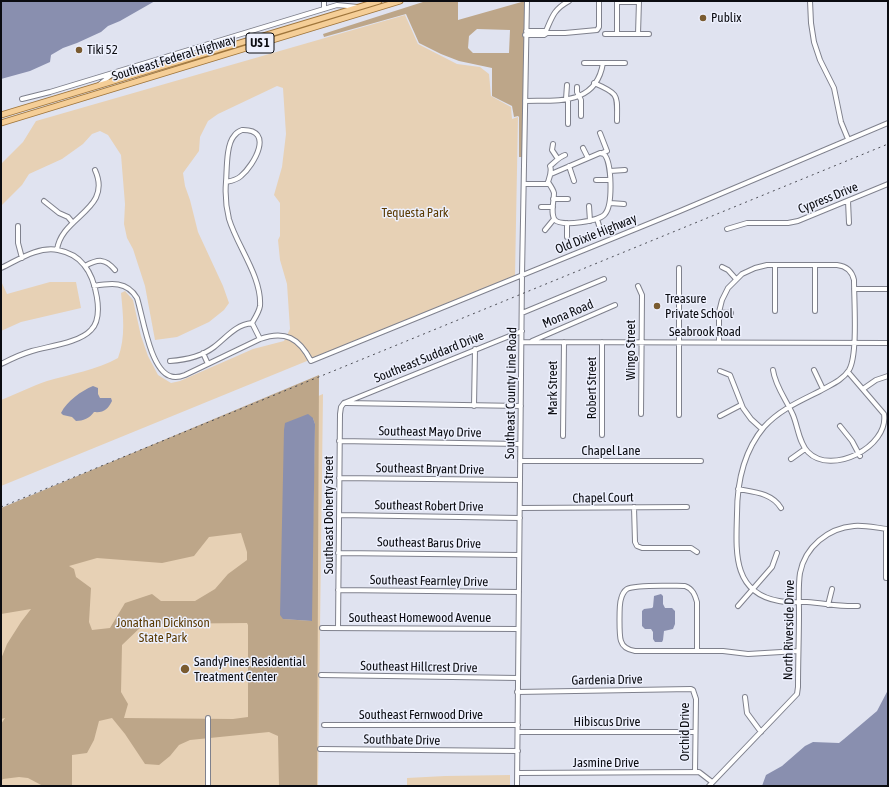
<!DOCTYPE html>
<style>
body{margin:0}
#map{position:relative;width:889px;height:787px;overflow:hidden;background:#e0e3f0;font-family:"Asap Condensed",sans-serif}
canvas{display:block}
.frame{position:absolute;inset:0;border:2px solid #0b0c11;pointer-events:none}
</style>
<div id="map">
<canvas width="889" height="787"></canvas>
<div class="frame"></div>
</div>
<script>
const g = document.querySelector('canvas').getContext('2d');
g.lineJoin = 'round';
function paint(path, color) {
  g.fillStyle = color;
  g.fill(path, 'evenodd');
}
function strokePath(path, color, width, dash) {
  g.strokeStyle = color;
  g.lineWidth = width;
  g.lineCap = dash ? 'butt' : 'round';
  g.setLineDash(dash || []);
  g.stroke(path);
}
function label(font, color, halo, rows, align = 'center') {
  g.font = font + ' "Asap Condensed",sans-serif';
  g.lineWidth = 3;
  g.setLineDash([]);
  g.textBaseline = 'middle';
  g.strokeStyle = halo;
  g.fillStyle = color;
  for (const [text, x, y, turn = 0] of rows) {
    g.save();
    g.translate(x, y);
    g.rotate((+turn || 0) * Math.PI / 180);
    g.textAlign = isNaN(turn) ? turn : align;
    if (halo) g.strokeText(text, 0, 0);
    g.fillText(text, 0, 0);
    g.restore();
  }
}
paint(new Path2D(`
 M405,15l13,29 39,20 23,3 9,7 2,22 20,11 1,12 6,-2 -3,159 -514,210v-86c15,-6 31,-14 46,-19 24,-7 49,-11 71,-23 8,-21 5,-43 3,-65l4,-2 8,9 8,36 7,20 10,19 13,8 9,-2 73,-32 31,-8 6,-12 -3,-45 -7,-24 -2,-20 2,-4v-33l-6,-8 8,-28 4,-33 -3,-46 -6,-2 -59,28 -10,7 -8,16 -1,14 -16,22 2,13 5,14 8,32 25,54 6,17 -5,7 -15,12 -32,15 -22,3 -10,-54 -12,-37 -6,-11 -3,-14 1,-20 -4,-49 -13,-20 -8,-4 -8,3 -9,10 -21,15 -33,15 -7,11 -21,21v-42l22,-22 13,-21z
 M1,281l6,13 43,-12h26l5,26 -60,14 -20,9z
 M323,394l-5,392h-317v-256z
 M510,775v11h-103v-8l38,-2z`), '#e7d1b5');
paint(new Path2D(`
 M426,1h32v19l67,-19 -3,156h-3v-40l-1,-1 -4,1 -2,-11 -20,-10v-28l-33,-7 -18,-7 -22,-11 -13,-29 -82,23 -1,-3zM477,29l33,1 -1,23h-36l-5,-5 1,-12z
 M319,375l-2,411h-38l-1,-50 -9,-4 -79,8 -11,5 -9,11 -11,9 -14,-1 -20,-30 -13,-16 -13,3 -5,19 -7,13 -15,2v31h-29l-15,-8 -9,-1 -16,2 -2,2v-57l4,-6 -4,1v-60l6,-15 14,-22 10,-13 -30,5v-106zM313,418l2,6 -4,197 -28,-2zM241,533l6,19v8l-19,14 -13,15 -20,12h-34l-9,-7 -27,9 -15,25 -18,2 -3,-8 2,-34 -15,-11 -2,-8 -5,-3 28,-8 65,5 32,-7 15,-19zM247,623l1,2v92l-15,2 -109,-1 4,-14 -7,-12 1,-47 22,-21z`), '#bda689');
paint(new Path2D(`
 M1,1h154l-35,20 -12,5 -7,6 -24,11 -14,5 -12,7 -1,7 -20,9 -29,8z
 M93,386l5,2v6l2,4h11l1,3c-4,8 -8,12 -18,11 -4,6 -11,9 -18,9l-4,-4 -9,-2 -2,-2c6,-12 20,-22 32,-27z
 M308,414l5,4 2,6 -3,197 -29,-2 -3,-4 4,-185 1,-7z
 M661,594l2,2v8l2,4h7l3,3v13l-2,5 -9,2 -1,9 -1,2h-7l-2,-3v-7l-2,-3h-6l-3,-3v-15l2,-2 8,-1 1,-1 1,-11z
 M888,690v96h-126l4,-11 16,-9 23,-20 8,-4 26,1 5,-4 33,-28z`), '#898faf');
const minor = new Path2D(`
 M324,1v8
 M810,1l1,22 3,19 6,18 14,28 7,34 7,17
 M617,2h22
 M526,31h20
 M547,33l-1,-2c6,-14 8,-22 23,-30
 M605,34h33l1,-33
 M617,34v-33
 M638,34h11
 M525,35h19l3,-2h18l32,-3 2,-3v-26
 M584,63h41
 M594,83c26,11 23,12 23,38
 M99,85l12,-10
 M577,87v5l4,8v16
 M22,99l28,-7 287,-87 21,2
 M566,99l1,-14
 M568,99v25
 M525,101c32,-1 71,5 78,-38
 M242,130c33,-1 12,35 -1,46 -4,4 -10,5 -15,6 1,-12 0,-37 8,-46 2,-3 5,-5 8,-6z
 M600,133l7,18 -5,2
 M553,144l-1,6 6,9
 M583,148l5,10
 M569,166l5,15
 M610,171l15,-1
 M596,180h14
 M226,182c-1,12 0,25 3,37 8,27 33,58 31,87 -1,6 -5,12 -8,17
 M548,182c2,3 5,7 6,11 0,8 -4,21 1,27 7,7 45,1 50,-6 8,-9 7,-52 -1,-60l-4,-1 -49,21
 M548,182c2,-6 4,-11 2,-16 5,-4 9,-9 15,-11
 M524,184h25
 M553,199h15
 M44,201l15,12 9,4 5,6
 M848,201l1,22
 M610,203l14,1
 M589,206l1,15
 M541,207h12
 M597,219l4,13
 M567,223v14
 M18,226v17l4,15
 M727,229l20,-6h41l10,-2 90,-37
 M545,230l9,-11
 M57,250c4,-34 56,-40 38,-80
 M85,266c13,-7 20,-8 30,4
 M722,267l6,3 8,9
 M1,268c17,-8 37,-22 57,-18 10,2 20,7 26,15 11,13 21,51 7,65 -12,13 -42,16 -59,21 -11,3 -21,8 -31,13
 M679,268v147
 M94,286c17,-3 33,-5 43,12 6,19 13,71 33,78 5,2 10,1 15,-1l75,-36c25,-9 39,-1 51,22l369,-150 208,-88
 M638,286l4,9 -1,119
 M854,289h34
 M775,311v-46
 M815,311v-46
 M719,312l12,1
 M522,313l82,-34
 M252,323l8,16
 M532,341l83,-36
 M522,342l366,1
 M719,342v-30l3,-12 6,-12 14,-14 13,-6 12,-3h70c9,1 15,6 17,15 0,21 4,75 -5,90 -7,11 -19,15 -29,21 -20,10 -41,19 -56,36 -21,25 -27,55 -27,87 -1,37 -5,79 42,87 9,2 19,1 28,1 17,1 33,5 51,4
 M203,353l5,11
 M170,361c15,-1 31,-4 44,-14 13,-10 21,-22 38,-24
 M773,370c2,16 14,31 20,45 5,12 6,28 15,37 23,24 81,-5 76,-38l-36,-42
 M814,370l9,19
 M720,371l10,4 13,33 8,11 11,10
 M863,389l13,-9 12,-4
 M344,403l178,-72
 M346,403l175,3
 M474,406l1,-57
 M720,416l21,-11
 M840,426l12,15 8,15
 M602,435v-93
 M563,436l1,-94
 M339,441l181,3
 M791,459l14,-10
 M520,461h181
 M339,478l181,2
 M738,489c16,3 34,4 43,19
 M634,507l1,35 2,4 5,2h49l6,4
 M520,508l167,-1
 M339,515l181,3
 M886,529v49h2
 M338,553l181,2
 M338,590l181,2
 M828,605l4,-16
 M738,606l34,-39 5,-14
 M322,628l196,1
 M338,628l2,-214 1,-7 3,-4
 M697,651v-49c-2,-7 -4,-13 -12,-16 -11,0 -49,-2 -58,3 -3,2 -5,6 -6,10 -2,5 -2,37 0,42 2,7 8,9 14,10h88l25,3 50,-3
 M321,675l197,3
 M517,692l174,-3 2,1 3,9 -1,73
 M745,697l2,16 14,19
 M324,725h194
 M518,732h177
 M320,749l198,2
 M518,773l181,-1 13,10
 M208,786v-68
 M517,786l5,-511 5,-274
 M709,786l88,-92 1,-7c0,-25 1,-50 1,-74 0,-13 -1,-27 1,-40 5,-26 28,-45 54,-47 11,-1 23,2 34,3`);
const major = new Path2D(`
 M1,115l378,-114
 M1,123l399,-122`);
strokePath(minor, '#7f818d', 6);
strokePath(major, '#9f753b', 7);
strokePath(minor, '#fff', 4);
strokePath(major, '#f5ce97', 5);
strokePath(new Path2D(`
 M1,507l887,-363`), '#4c4d55', 1, [2, 4]);
for (const [x, y, r, color] of [
 [703,18,4,"#7a5b30"],
 [79,50,4,"#7a5b30"],
 [657,306,4,"#7a5b30"],
 [185,669,5,"#7a5b30"]
]) {
  const dot = new Path2D();
  dot.arc(x, y, r, 0, 2 * Math.PI);
  g.fillStyle = color;
  g.fill(dot);
  strokePath(dot, '#edf0fd', 1.5);
}
for (const [x, y, w] of [
 [260,43,28]
]) {
  const box = new Path2D();
  box.roundRect(x - w / 2, y - 10, w, 20, 3);
  g.fillStyle = '#edf0fd';
  g.fill(box);
  strokePath(box, '#0b0c11', 1);
}
label('bold 12px', '#0b0c11', null, [
 ["US 1",260,43]
]);
label('13px', '#0b0c11', '#edf0fd', [
 ["Publix",711,18],
 ["Tiki 52",87,50],
 ["Treasure",665,299],
 ["Private School",665,314],
 ["SandyPines Residential",194,662],
 ["Treatment Center",194,677]
], 'left');
label('13px', '#0b0c11', '#edf0fd', [
 ["Southeast Federal Highway",174,58,-17],
 ["Cypress Drive",828,198,-22],
 ["Old Dixie Highway",596,234,-22],
 ["Mona Road",568,314,-23],
 ["Seabrook Road",705,332],
 ["Wingo Street",631,350,-90],
 ["Southeast Suddard Drive",429,357,-22],
 ["Mark Street",553,388,-90],
 ["Robert Street",592,388,-90],
 ["Southeast County Line Road",511,393,-89],
 ["Southeast Mayo Drive",430,432,1],
 ["Chapel Lane",611,451],
 ["Southeast Bryant Drive",430,469,1],
 ["Chapel Court",603,498,-1],
 ["Southeast Robert Drive",429,506,1],
 ["Southeast Doherty Street",329,515,-90],
 ["Southeast Barus Drive",429,543,1],
 ["Southeast Fearnley Drive",429,581,1],
 ["Southeast Homewood Avenue",420,618],
 ["North Riverside Drive",789,630,-89],
 ["Southeast Hillcrest Drive",419,667,1],
 ["Gardenia Drive",607,680,-1],
 ["Southeast Fernwood Drive",421,715],
 ["Hibiscus Drive",607,722],
 ["Orchid Drive",685,732,-90],
 ["Southbate Drive",402,740,1],
 ["Jasmine Drive",606,763]
]);
label('13px', '#5b3b04', '#edf0fd', [
 ["Tequesta Park",415,213],
 ["Jonathan Dickinson",163,623],
 ["State Park",163,638]
]);
</script>
